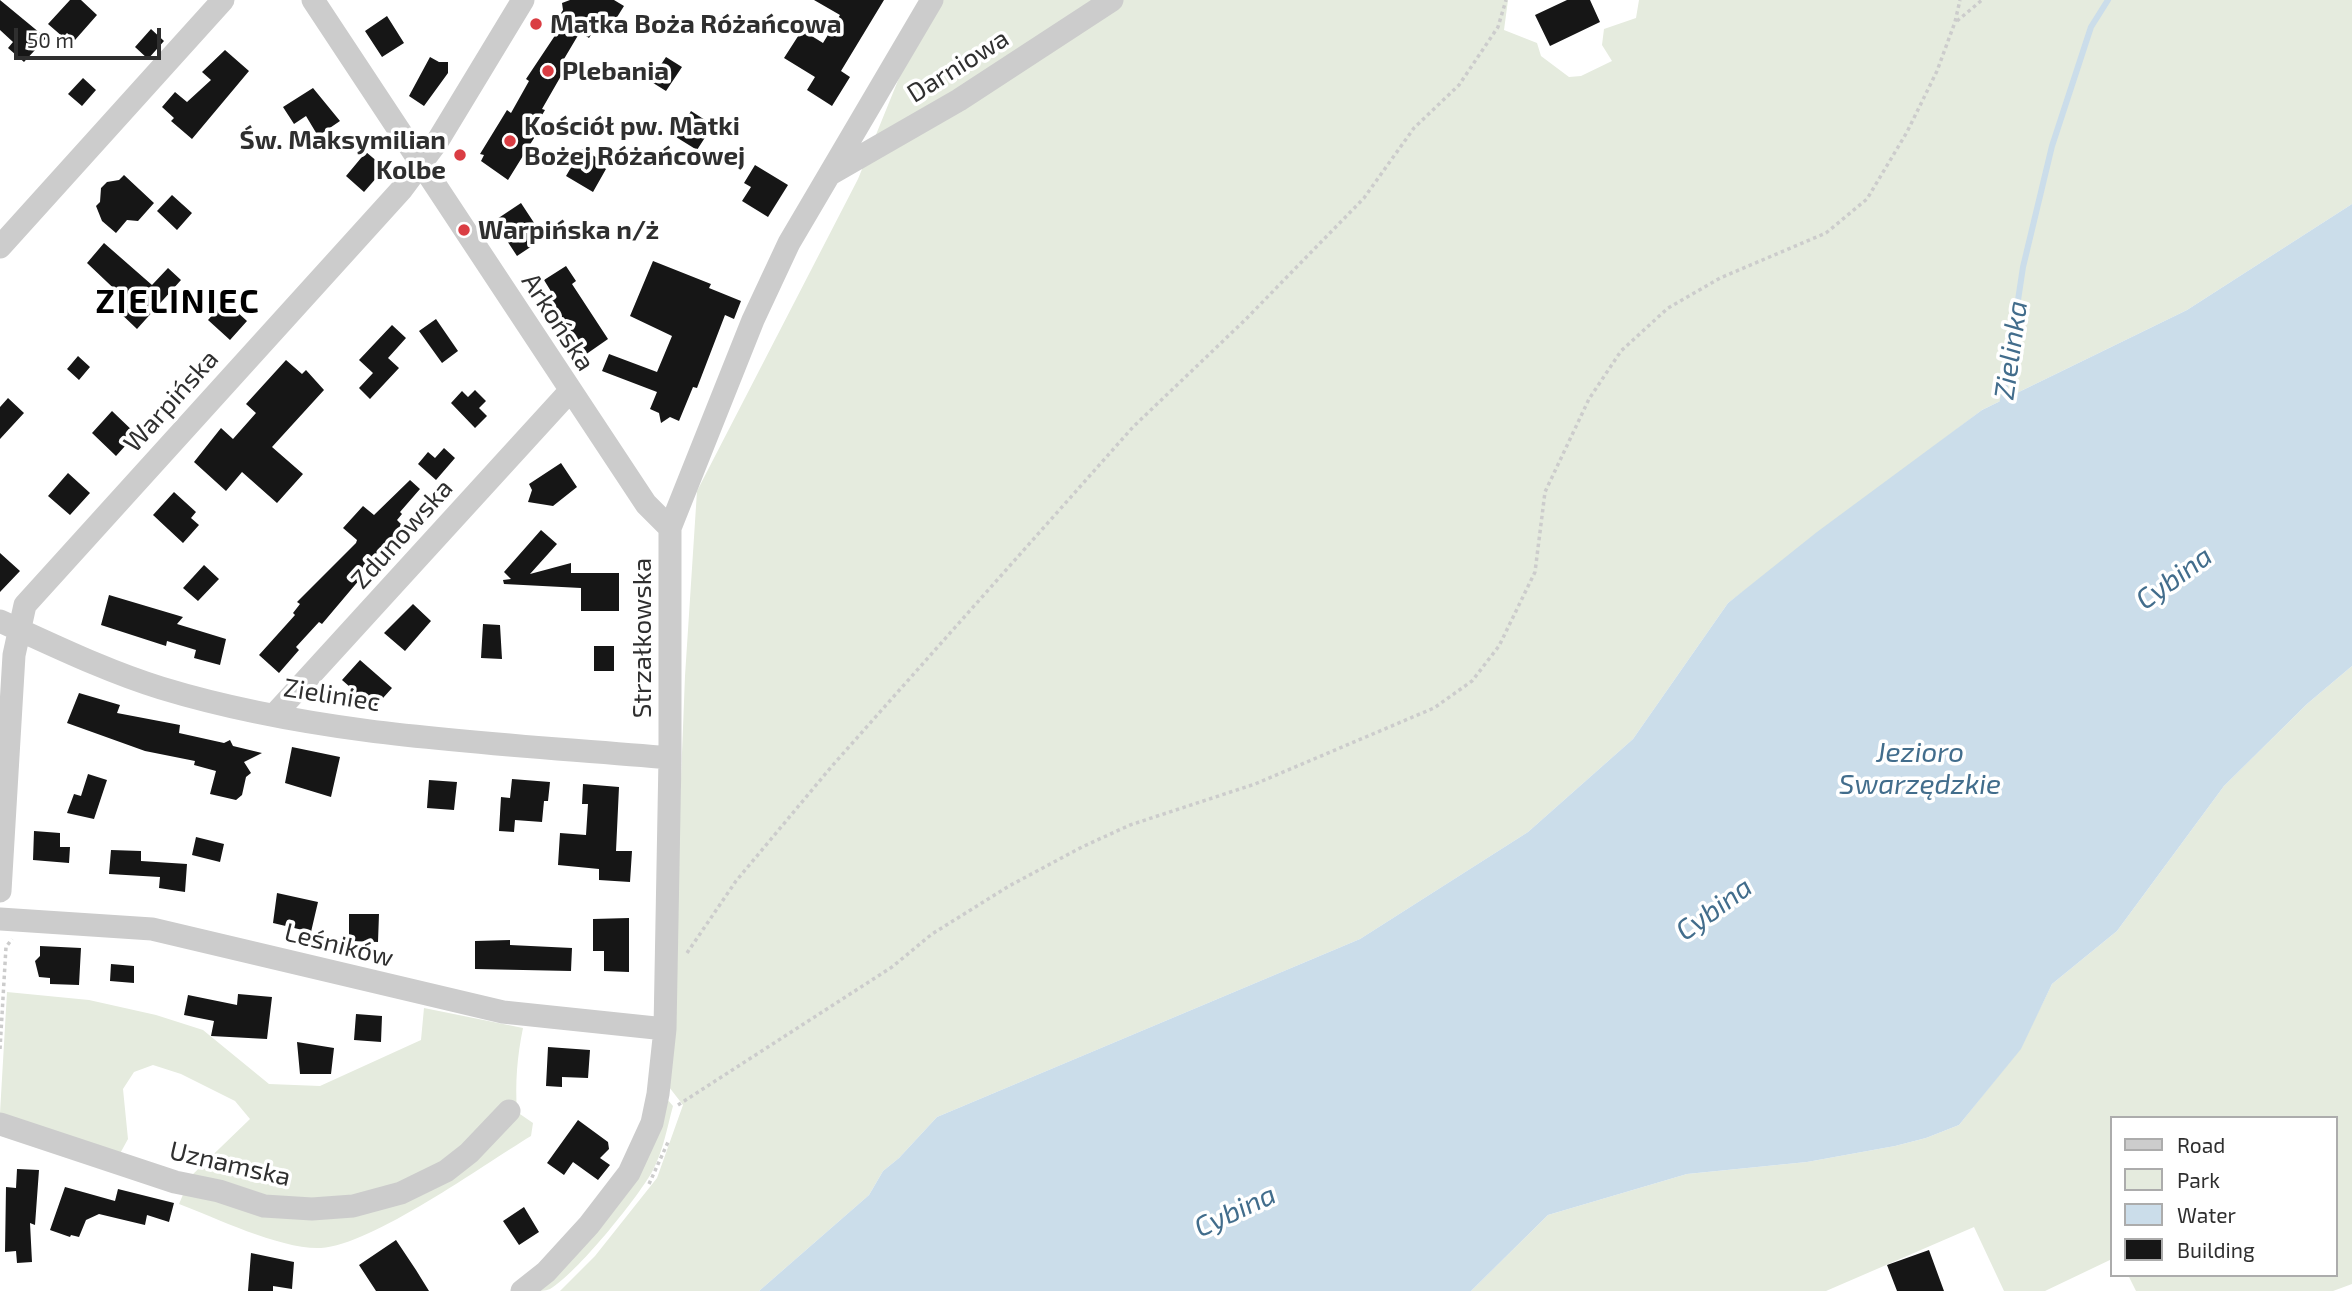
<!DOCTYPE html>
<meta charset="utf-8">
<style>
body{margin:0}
#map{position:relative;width:2352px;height:1291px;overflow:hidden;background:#fff;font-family:"Exo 2",sans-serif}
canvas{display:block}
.legend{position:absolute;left:2110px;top:1116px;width:228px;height:161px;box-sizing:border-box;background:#fff;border:2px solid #acacac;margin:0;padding:9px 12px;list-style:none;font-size:21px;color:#2f2f2f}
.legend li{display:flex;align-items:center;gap:14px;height:35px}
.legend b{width:35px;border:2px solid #acacac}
.scale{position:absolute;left:14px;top:28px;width:147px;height:32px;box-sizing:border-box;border:4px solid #2f2f2f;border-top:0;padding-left:9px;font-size:21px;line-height:24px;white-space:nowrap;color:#2f2f2f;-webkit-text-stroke:5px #fff;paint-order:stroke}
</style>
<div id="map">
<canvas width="2352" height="1291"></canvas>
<ul class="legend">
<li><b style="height:9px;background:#ccc"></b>Road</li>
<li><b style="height:19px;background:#e5ebde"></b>Park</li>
<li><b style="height:19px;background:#cbddea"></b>Water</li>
<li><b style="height:19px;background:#161616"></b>Building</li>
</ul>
<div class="scale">50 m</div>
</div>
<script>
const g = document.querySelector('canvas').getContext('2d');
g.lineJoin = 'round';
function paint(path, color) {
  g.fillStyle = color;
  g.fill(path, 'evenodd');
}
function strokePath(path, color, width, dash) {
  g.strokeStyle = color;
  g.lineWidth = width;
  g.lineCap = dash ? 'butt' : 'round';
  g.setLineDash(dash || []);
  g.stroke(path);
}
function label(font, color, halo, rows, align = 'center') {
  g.font = font + ' "Exo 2",sans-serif';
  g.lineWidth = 7;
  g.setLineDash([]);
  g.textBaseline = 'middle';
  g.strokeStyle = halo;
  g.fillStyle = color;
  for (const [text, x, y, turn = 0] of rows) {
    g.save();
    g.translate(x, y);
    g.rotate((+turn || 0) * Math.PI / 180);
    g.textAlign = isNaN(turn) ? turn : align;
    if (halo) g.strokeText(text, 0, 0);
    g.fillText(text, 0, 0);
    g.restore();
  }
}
paint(new Path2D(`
 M942,0h566l-4,30 33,13 4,13 28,21 12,-1 31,-15 -10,-16 2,-16 32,-11 3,-18h713v204l-165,106 -205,100 -254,193 -95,136 -105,93 -168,107 -423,178 -38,41 -16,13 -14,24 -110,96h-199l35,-35 62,-78 26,-73 -14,-18 16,-411 12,-185 161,-312 54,-133z
 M2352,666v618l-19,7h-197l-8,-16h208v-157h-224v141l-67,32h-41l-30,-64 -148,64h-355l77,-76 139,-41 120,-12 88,-16 31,-8 33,-13 61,-76 32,-65 65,-53 107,-145 83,-82z
 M7,992l82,8 67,15 47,15 66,54 51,2 101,-46 3,-32 99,20c-6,29 -8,55 -6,84l16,11 -2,13c-48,29 -159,109 -210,112 -39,2 -105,-30 -142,-44l12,-28 59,-57 -15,-18 -54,-27 -28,-9 -19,7 -11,17 5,50 -11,20 -117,-46z
 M667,1099l6,7c-6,22 -10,46 -21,66 -16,28 -76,102 -102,117 -5,2 -10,2 -16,2z`), '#e5ebde');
paint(new Path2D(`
 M2352,204v462l-45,38 -83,82 -107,145 -65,53 -31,65 -62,76 -33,13 -31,8 -88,16 -120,12 -139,41 -77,76h-712l110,-96 14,-24 16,-13 38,-41 423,-178 168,-107 105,-93 95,-136 89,-71 165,-122 205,-100z`), '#cbddea');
strokePath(new Path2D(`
 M2002,406l21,-139 29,-121 39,-119 17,-27`), '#cbddea', 6);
paint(new Path2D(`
 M0,0l46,38 -22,24 -16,-14 5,-6 -13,-12z
 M70,0h11l16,15 -22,25 -8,-7 -4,4 -15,-13z
 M570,0h44l10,6 -10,16 -11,-7 -14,23 -9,-6 -16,27 5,3 -27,47 3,1 -10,17 4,3 -31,50 -27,-19 3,-6 -4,-1 27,-44 4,3 18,-32 -3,-2 38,-57 -6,-4 5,-8 -1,-7z
 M814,0h70l-43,71 9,6 -18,29 -25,-16 8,-13 -31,-19 18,-28 21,13 17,-28z
 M1567,0h23l10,22 -50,24 -15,-31z
 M387,16l17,27 -22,14 -17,-26z
 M151,29l13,12 -16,18 -13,-12z
 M225,50l24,21 -57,68 -21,-18 3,-3 -12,-11 13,-15 12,10 24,-22 -9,-8z
 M430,57l9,5h9v11l-24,33 -15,-10z
 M666,57l16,10 -16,24 -16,-10z
 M83,78l13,12 -14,16 -14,-12z
 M313,88l27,33 -22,15 -12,-20 -12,8 -11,-17z
 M691,111l22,14 -16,25 -21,-13z
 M582,149l17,10 -3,4 10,6 -13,23 -27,-16z
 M366,152l19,16 -21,24 -18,-16z
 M755,165l33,20 -20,32 -26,-16 9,-14 -7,-4z
 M124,175l30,28 -16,18 -11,-1 -11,13 -14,-12 -6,-15 4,-4 1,-14 6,-6 12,-2z
 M172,195l20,18 -15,17 -20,-19z
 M521,203l23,35 -27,18 -23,-35z
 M104,243l48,42 16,-17 13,12 -44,49 -20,-19 9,-10 -39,-37z
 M653,261l58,23 -2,4 32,13 -7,18 -9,-4 -28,73 -4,-1 -14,34 -9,-4 -9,6 -2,-10 -9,-4 7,-17 -55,-21 7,-17 48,18 15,-36 -42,-20z
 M566,266l10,15 -4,3 36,55 -23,16 -39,-59 6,-3 -8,-13z
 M225,301l22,20 -17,19 -22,-20z
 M436,319l22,32 -16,12 -23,-32z
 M392,325l14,13 -18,20 11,10 -29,31 -11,-11 14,-15 -14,-13z
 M78,356l12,11 -11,13 -12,-11z
 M286,360l16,14 4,-4 18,20 -52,57 31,27 -26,29 -35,-31 -16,19 -32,-29 27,-34 12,11 23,-26 -10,-9z
 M475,390l11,11 -7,7 8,8 -12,12 -24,-25 11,-12 6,6z
 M8,398l16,15 -24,26v-32z
 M112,411l24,23 -20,22 -24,-23z
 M444,448l11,10 -19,22 -18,-16 10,-12 7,6z
 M561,463l16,24 -24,19 -25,-4 4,-12 -3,-6z
 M68,473l22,20 -20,22 -22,-19z
 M410,480l10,9 -20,23 2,2 -5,6 7,7 -82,97 -3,-2 -23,25 3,3 -20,23 -20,-18 36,-40 -2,-2 7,-9 -3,-2 59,-59 1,-3 -14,-12 20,-22 11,9z
 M174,492l22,20 -5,6 8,7 -16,18 -30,-28z
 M541,530l16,14 -27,30 41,-11v10h48v38h-38v-23l-77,-4 -1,-4 8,-1 -7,-7z
 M0,553l20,18 -20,21z
 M204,565l15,14 -21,22 -15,-13z
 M109,595l74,22 -6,7 49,15 -6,26 -26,-7 2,-8 -29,-9 -1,5 -65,-21z
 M413,604l18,17 -26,30 -21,-18z
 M483,624l17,1 2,34 -21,-1z
 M594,646h20v25h-20z
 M360,660l32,28 -18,20 -32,-28z
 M79,693l41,12 -3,8 63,12 -1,8 45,10 6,-3 3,6 29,7 -18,9 7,11 -5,4 -4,18 -6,5 -26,-6 6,-23 -22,-6 1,-4 -50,-10 -78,-28z
 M292,747l48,10 -9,40 -46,-14z
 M88,774l19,6 -13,39 -27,-6 7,-19 7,2z
 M512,779l38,3 -2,19h-4l-2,21 -27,-2 -1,12 -15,-1 2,-34 9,1z
 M429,780l28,2 -3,28 -27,-2z
 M583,784l36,3 -3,64h16l-2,31 -31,-2v-11l-41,-4 2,-32 26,2 2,-31h-6z
 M34,831l26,2v14h10l-1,16 -36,-3z
 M196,837l28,7 -4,18 -28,-7z
 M111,850l30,1v10l46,3 -2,28 -26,-4 1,-11 -51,-3z
 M277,893l41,9 -7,30 -38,-9z
 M349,914h30l-1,28 -29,-1z
 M629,918v54l-25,-1v-20h-11v-32z
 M510,940v5l62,3 -1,23 -96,-2v-28z
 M40,946l41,2 -2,37 -29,-1v-6l-11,-1 -4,-16 5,-5z
 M111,964l23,2v17l-24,-2z
 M238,994l34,3 -5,42 -56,-3 3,-15 -30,-6 4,-20 49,10z
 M356,1014l26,2 -1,26 -27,-2z
 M297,1042l37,6 -3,26h-31z
 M548,1047l42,3 -2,28 -26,-1v10l-16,-1z
 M578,1120l30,22 1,7 -9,9 10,7 -12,15 -25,-18 -9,13 -17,-12z
 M17,1169l22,1 -4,55 -5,-2 2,39 -15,1 -1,-12 -11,1 1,-65 10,1z
 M65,1187l50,14 3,-12 56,14 -5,19 -22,-7 -2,10 -46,-11 -13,6 -7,17 -8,-2 -1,2 -20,-7z
 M524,1207l15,25 -20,13 -16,-24z
 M396,1240l20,30 13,21h-53l-17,-26z
 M1929,1250l15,41h-47l-10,-26z
 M251,1253l43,9 -2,27 -19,-3v5h-25z`), '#161616');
strokePath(new Path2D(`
 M1957,21l25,-21
 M687,953l49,-72 96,-115 301,-339 112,-107 119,-122 50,-70 45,-43 39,-58 8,-27
 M0,1049l6,-102 6,-8
 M678,1105l214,-138 40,-33 77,-48 73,-39 48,-22 125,-41 179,-76 38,-27 27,-35 36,-74 10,-80 44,-93 32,-48 47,-43 52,-30 106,-45 41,-34 40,-67 30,-61 18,-49 5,-22
 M649,1184l20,-44`), '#ccc', 3.5, [3.5, 3.5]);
strokePath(new Path2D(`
 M313,0l333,504 24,24
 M832,173l127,-73 153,-100
 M0,247l223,-247
 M0,621c53,24 106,50 161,67 164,50 340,55 509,70
 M275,714l295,-323
 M0,891l14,-236 11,-50 377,-416 35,-47 86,-142
 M0,919l152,10 351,83 162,17
 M0,1124l175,58 44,9 45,15 48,3 41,-3 48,-13 45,-22 23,-18 40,-42
 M522,1291l24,-19 43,-47 40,-52 23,-50 6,-29 7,-65 5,-271v-230l83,-208 36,-77 143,-243`), '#ccc', 23);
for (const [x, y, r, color] of [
 [536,24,7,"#da3d43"],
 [548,71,7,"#da3d43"],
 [510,141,7,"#da3d43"],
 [460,155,7,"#da3d43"],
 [464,230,7,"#da3d43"]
]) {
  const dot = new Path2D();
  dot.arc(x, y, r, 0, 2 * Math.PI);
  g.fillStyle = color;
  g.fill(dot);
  strokePath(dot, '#fff', 2.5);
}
label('bold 26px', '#2f2f2f', '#fff', [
 ["Matka Boża Różańcowa",550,24],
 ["Plebania",562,71],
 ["Kościół pw. Matki",524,126],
 ["Bożej Różańcowej",524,156],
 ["Św. Maksymilian",446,140,"right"],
 ["Kolbe",446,170,"right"],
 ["Warpińska n/ż",478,230]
], 'left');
label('26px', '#2f2f2f', '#fff', [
 ["Darniowa",958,66,-32],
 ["Arkońska",558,322,57],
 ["Warpińska",171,401,-48],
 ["Zdunowska",402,534,-48],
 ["Strzałkowska",642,638,-90],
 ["Zieliniec",332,695,9],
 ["Leśników",339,945,14],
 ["Uznamska",230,1164,13]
]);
label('italic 28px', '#426d8c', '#fff', [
 ["Zielinka",2011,350,-82],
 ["Cybina",2174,578,-36],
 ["Jezioro",1920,753],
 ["Swarzędzkie",1920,785],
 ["Cybina",1714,909,-36],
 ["Cybina",1235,1211,-25]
]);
g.letterSpacing = '2px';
label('bold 33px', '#000', '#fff', [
 ["ZIELINIEC",178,302]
]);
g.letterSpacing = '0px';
</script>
